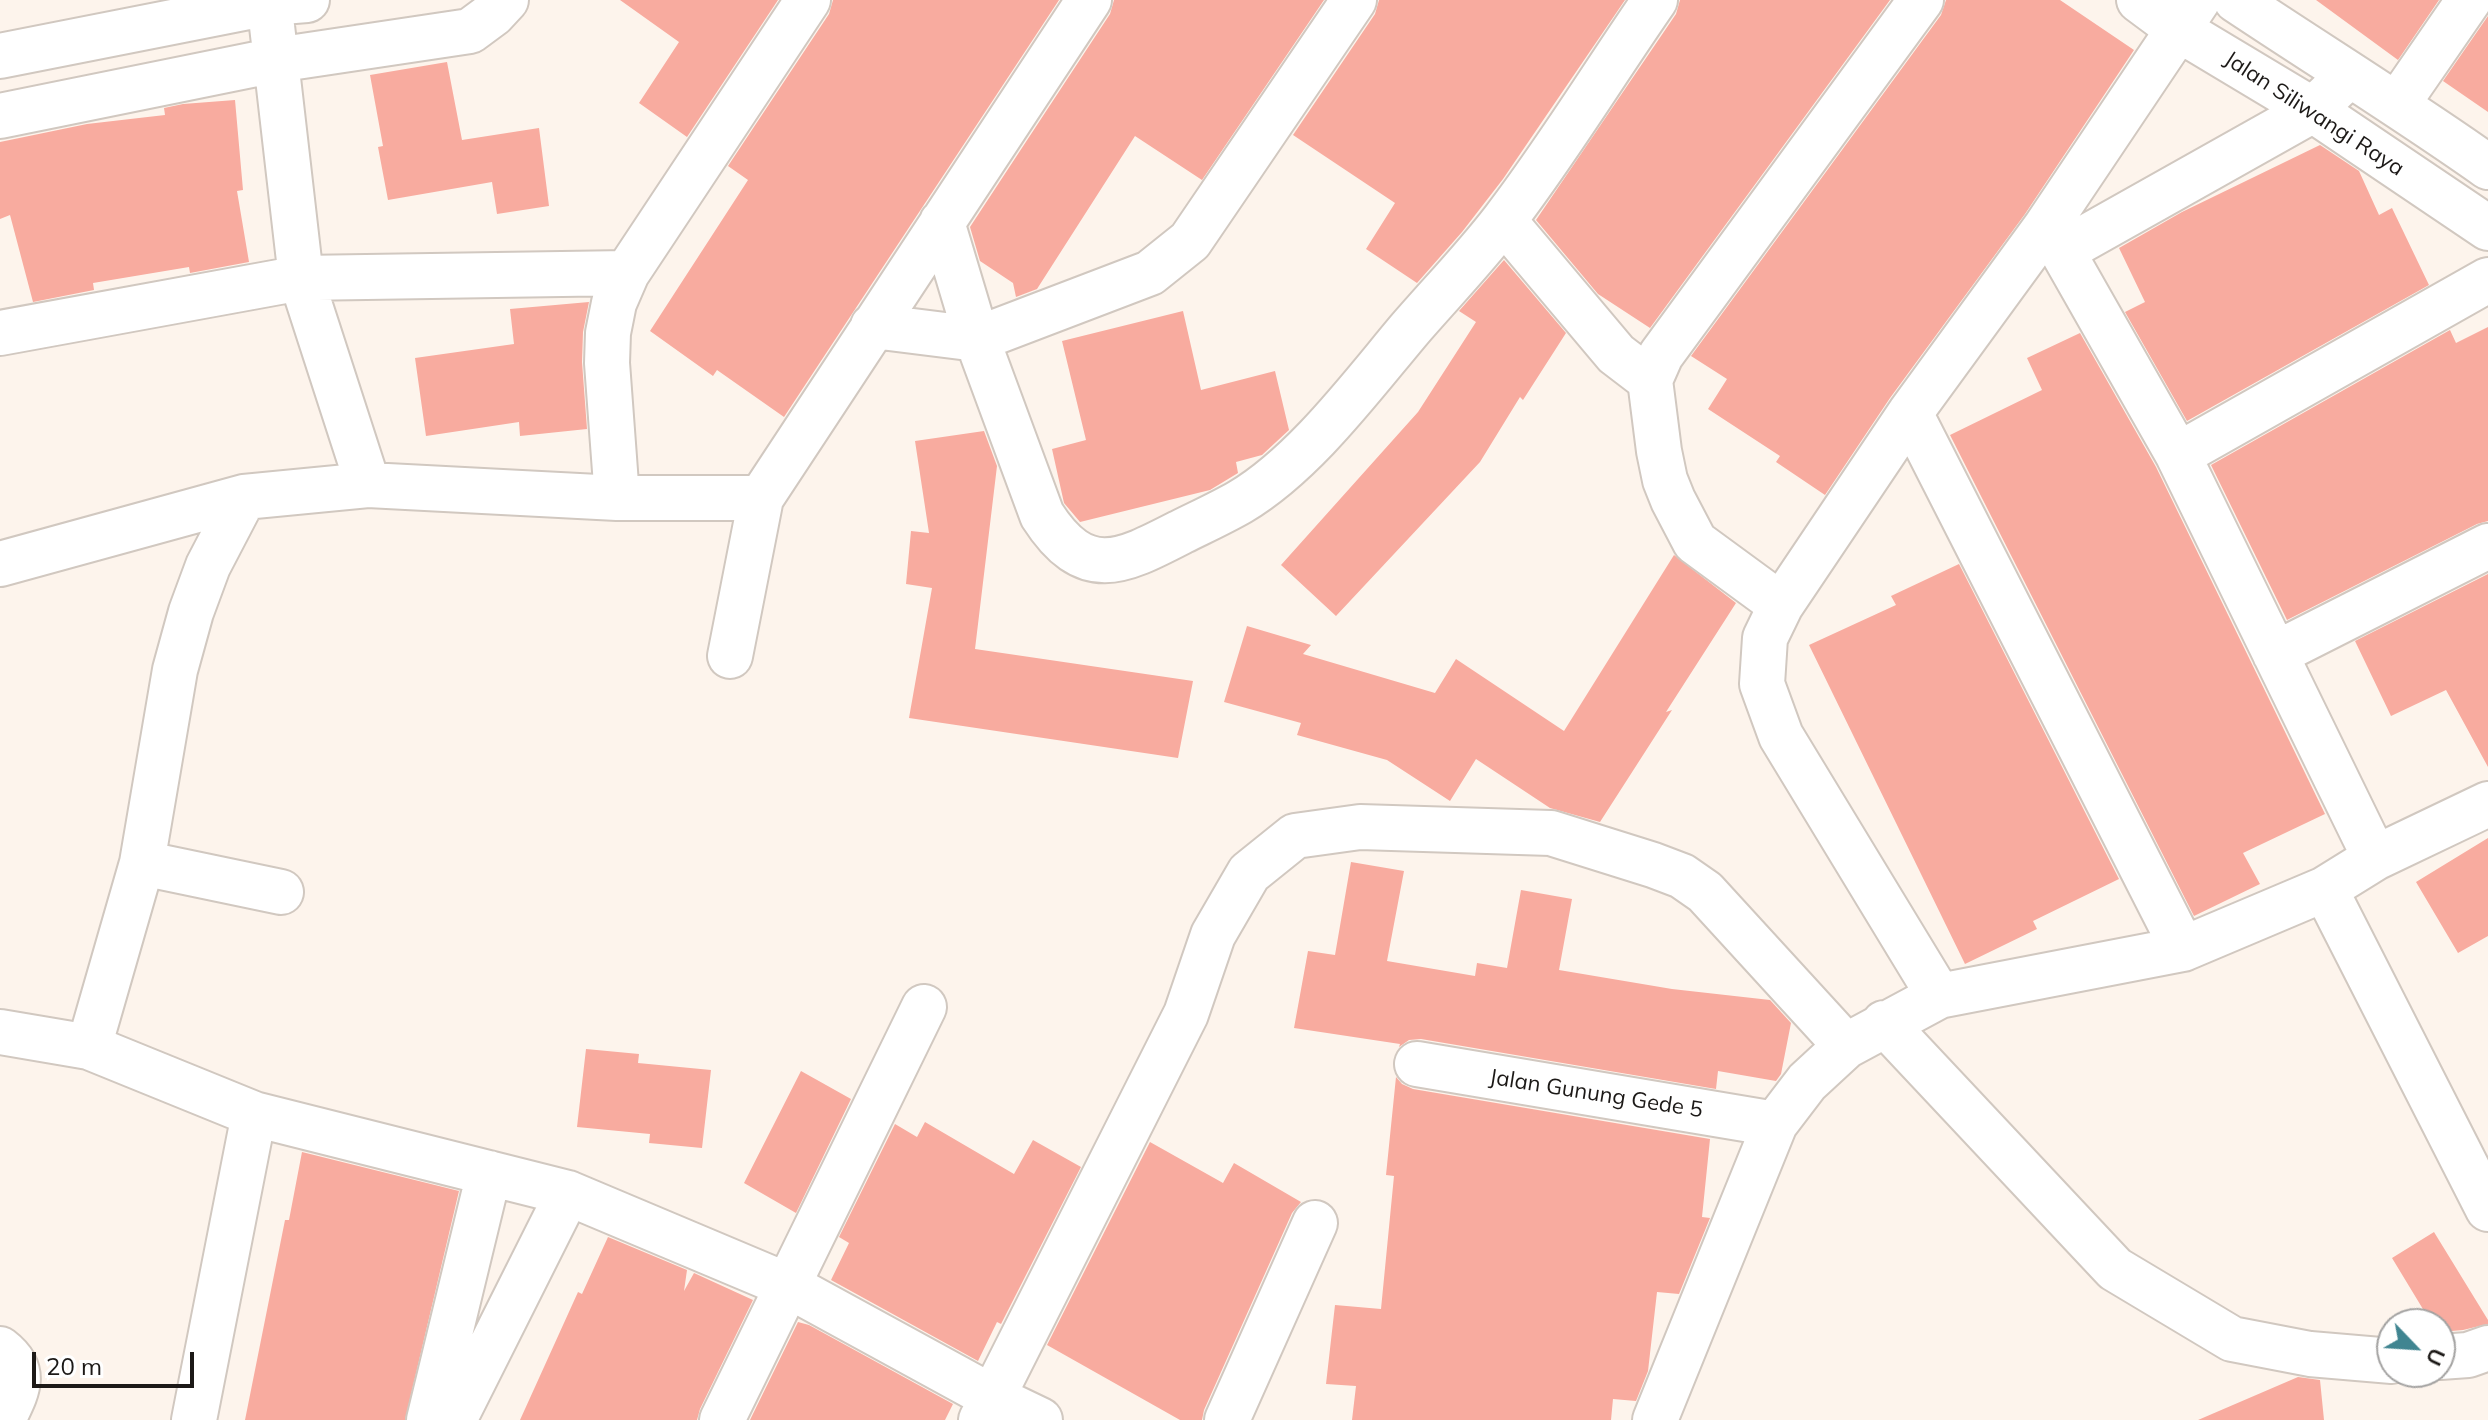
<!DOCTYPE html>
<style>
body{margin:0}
#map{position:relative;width:2488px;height:1420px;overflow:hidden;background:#fdf4ec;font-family:Mulish,sans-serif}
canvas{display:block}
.north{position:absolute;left:2376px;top:1308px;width:80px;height:80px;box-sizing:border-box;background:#fff;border:2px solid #a4a3a2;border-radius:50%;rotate:115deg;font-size:22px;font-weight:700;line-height:32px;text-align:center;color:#1c1917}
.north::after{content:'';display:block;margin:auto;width:28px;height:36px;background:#408591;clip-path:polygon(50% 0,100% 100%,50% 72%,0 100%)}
.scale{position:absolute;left:32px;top:1352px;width:162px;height:36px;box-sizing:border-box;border:4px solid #1c1917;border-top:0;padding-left:10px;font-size:24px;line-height:28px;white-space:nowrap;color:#1c1917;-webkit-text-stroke:6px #fff;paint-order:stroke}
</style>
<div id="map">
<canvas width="2488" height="1420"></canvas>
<div class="north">U</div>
<div class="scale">20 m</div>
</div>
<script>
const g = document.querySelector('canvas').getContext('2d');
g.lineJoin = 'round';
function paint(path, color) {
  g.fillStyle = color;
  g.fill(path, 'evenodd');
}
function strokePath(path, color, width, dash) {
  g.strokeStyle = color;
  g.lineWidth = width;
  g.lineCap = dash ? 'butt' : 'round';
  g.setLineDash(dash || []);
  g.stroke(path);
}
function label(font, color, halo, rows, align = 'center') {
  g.font = font + ' Mulish,sans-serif';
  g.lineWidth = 6;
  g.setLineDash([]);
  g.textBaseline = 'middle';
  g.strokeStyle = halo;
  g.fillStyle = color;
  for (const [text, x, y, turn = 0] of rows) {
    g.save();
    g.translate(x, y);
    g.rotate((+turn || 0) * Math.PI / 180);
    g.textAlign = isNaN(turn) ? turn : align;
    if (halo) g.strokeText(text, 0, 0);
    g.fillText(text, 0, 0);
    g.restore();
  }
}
paint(new Path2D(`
 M620,0h158l-91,137 -48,-34 40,-61z
 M833,0h226l-275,417 -67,-47 -4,6 -63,-45 98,-151 -20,-14 101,-152z
 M1114,0h210l-122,180 -67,-44 -98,153 -21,8 -3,-14 -33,-22 -10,-34 140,-213z
 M1379,0h246l-122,179 -41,53 -45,51 -51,-34 29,-46 -102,-68 82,-121z
 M1680,0h210l-240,328 -52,-34 -62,-74 140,-206z
 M1946,0h114l74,50 -109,164 -135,184 -65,97 -49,-33 4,-6 -72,-47 19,-30 -36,-23 250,-341z
 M2316,0h123l-41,60z
 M2488,16v96l-45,-31z
 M447,62l15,78 77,-12 10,78 -52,8 -5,-32 -104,18 -10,-53 5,-1 -13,-71z
 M235,100l8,90 -6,1 12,71 -59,11 -1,-6 -96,16 1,7 -61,12 -23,-87 -10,4v-77l87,-18 78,-9 -1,-7 19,-4z
 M2320,145l39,26 20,44 13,-7 37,77 -242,136 -62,-109 20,-10 -26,-54 63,-36z
 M1504,260l62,73 -43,67 -3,-3 -40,65 -144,154 -55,-51 137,-153 58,-90 -17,-11z
 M589,302l-6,30 -1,30 5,67 -67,7 -1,-14 -93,14 -11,-78 99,-14 -4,-35z
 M1183,311l18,79 74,-19 14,59 -27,25 -26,7 2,11 -28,17 -130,32 -16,-19 -12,-54 34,-9 -24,-99z
 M2488,327v194l-11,3 -190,96 -76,-155 239,-135 6,13z
 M2080,333l76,134 169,347 -82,39 17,31 -66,32 -244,-481 92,-45 -15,-32z
 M984,431l13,35 -22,183 218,32 -15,77 -269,-40 23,-130 -26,-4 5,-53 18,2 -14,-92z
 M1674,555l62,48 -70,109 6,-2 -72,112 -50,-14 -74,-49 -26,42 -63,-41 -90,-25 4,-12 -77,-21 23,-76 64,19 -8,9 132,39 21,-34 108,72z
 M1959,564l160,315 -86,42 4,8 -72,35 -156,-319 87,-40 -5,-9z
 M2488,574v193l-42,-77 -55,26 -36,-75z
 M2488,838v98l-30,17 -42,-71z
 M1351,862l53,9 -17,90 88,15 2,-13 30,5 14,-78 51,9 -13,71 113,19 98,11 21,23 -10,51 -5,7 -58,-10 -2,18 -295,-50 -12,1 -10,7 1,-3 -106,-16 14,-77 27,4z
 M586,1049l53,5 -1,9 73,7 -9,78 -53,-5 1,-9 -73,-7z
 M801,1071l50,28 -55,114 -52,-30z
 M1396,1077l6,7 11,5 297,50 -8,78 8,1 -31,76 -22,-2 -9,79 -12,30 -23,-2 -2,21h-259l4,-34 -30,-2 9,-79 46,4 13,-133 -8,-1z
 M925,1122l89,52 19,-34 48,27 -80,157 -4,-2 -19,39 -147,-81 18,-37 -10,-6 56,-113 22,13z
 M1150,1142l73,41 11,-20 67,39 -9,11 -88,197 -2,10h-22l-133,-75z
 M302,1152l157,39 -54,229h-160l40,-200h4z
 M2434,1232l54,88v4l-25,6 -23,2v-8h-8l-40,-66z
 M608,1237l79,33 -3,21 10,-18 59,27 -53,109 -3,11h-177l58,-128 4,2z
 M798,1322l11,3 144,79 -8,16h-195z
 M2298,1377l22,3 4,40h-126z`), '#f8ab9f');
const minor = new Path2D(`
 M269,0l32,278 67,207 249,13h144
 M2139,0l39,29 135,81 175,118
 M2236,0c84,56 170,109 252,167
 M0,56l269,-53 38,-3
 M2398,103l71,-103
 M0,116l276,-56 194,-29 23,-17 13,-14
 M1504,221l112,133 34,26
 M942,222l35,117 65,176c43,67 79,48 139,17 20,-10 40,-19 59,-30 64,-38 121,-115 169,-172 32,-37 66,-72 95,-110 53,-69 101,-148 151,-220
 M2045,228l17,23 116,204 197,403
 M2062,251l251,-141 36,-35
 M873,326l104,13 173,-66 40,-32 164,-241
 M0,333l301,-55 326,-5
 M1910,413l273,536
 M2178,455l310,-175
 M617,498l-10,-135 1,-30 6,-30 13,-30 181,-273
 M0,564l244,-67 124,-12
 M1781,605l-86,-63 -22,-42 -8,-20 -6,-29 -9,-71 11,-25 260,-355
 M2275,654l213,-108
 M730,656l31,-158 328,-498
 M142,863l139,29
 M2325,889l163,320
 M1939,996l-158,-260 -19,-52 3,-46 16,-33 129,-192 135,-185 153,-228
 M1884,1023l231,246 117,70 78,15 82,7
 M0,1032l89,15 165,67 314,79 221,93 203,111 48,23
 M89,1047l53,-184 33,-193 16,-58 17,-46 36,-69
 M1417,1064l358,60
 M0,1349c30,23 16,43 3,71
 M2440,1357l28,-2 20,-7
 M194,1420l60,-306
 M429,1420l60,-247
 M454,1420l114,-227
 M722,1420l202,-413
 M981,1420l205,-406 27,-79 36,-62 46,-37 65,-9 191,6 102,32 29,11 23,16 141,154
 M1227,1420l88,-197
 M1655,1420l120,-296 32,-42 39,-36 93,-50 244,-47 142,-60 50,-31 113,-54`);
strokePath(minor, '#d1c8c0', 48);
strokePath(minor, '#fff', 44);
label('22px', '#1c1917', '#fff', [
 ["Jalan Siliwangi Raya",2314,114,33],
 ["Jalan Gunung Gede 5",1596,1094,9]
]);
</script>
